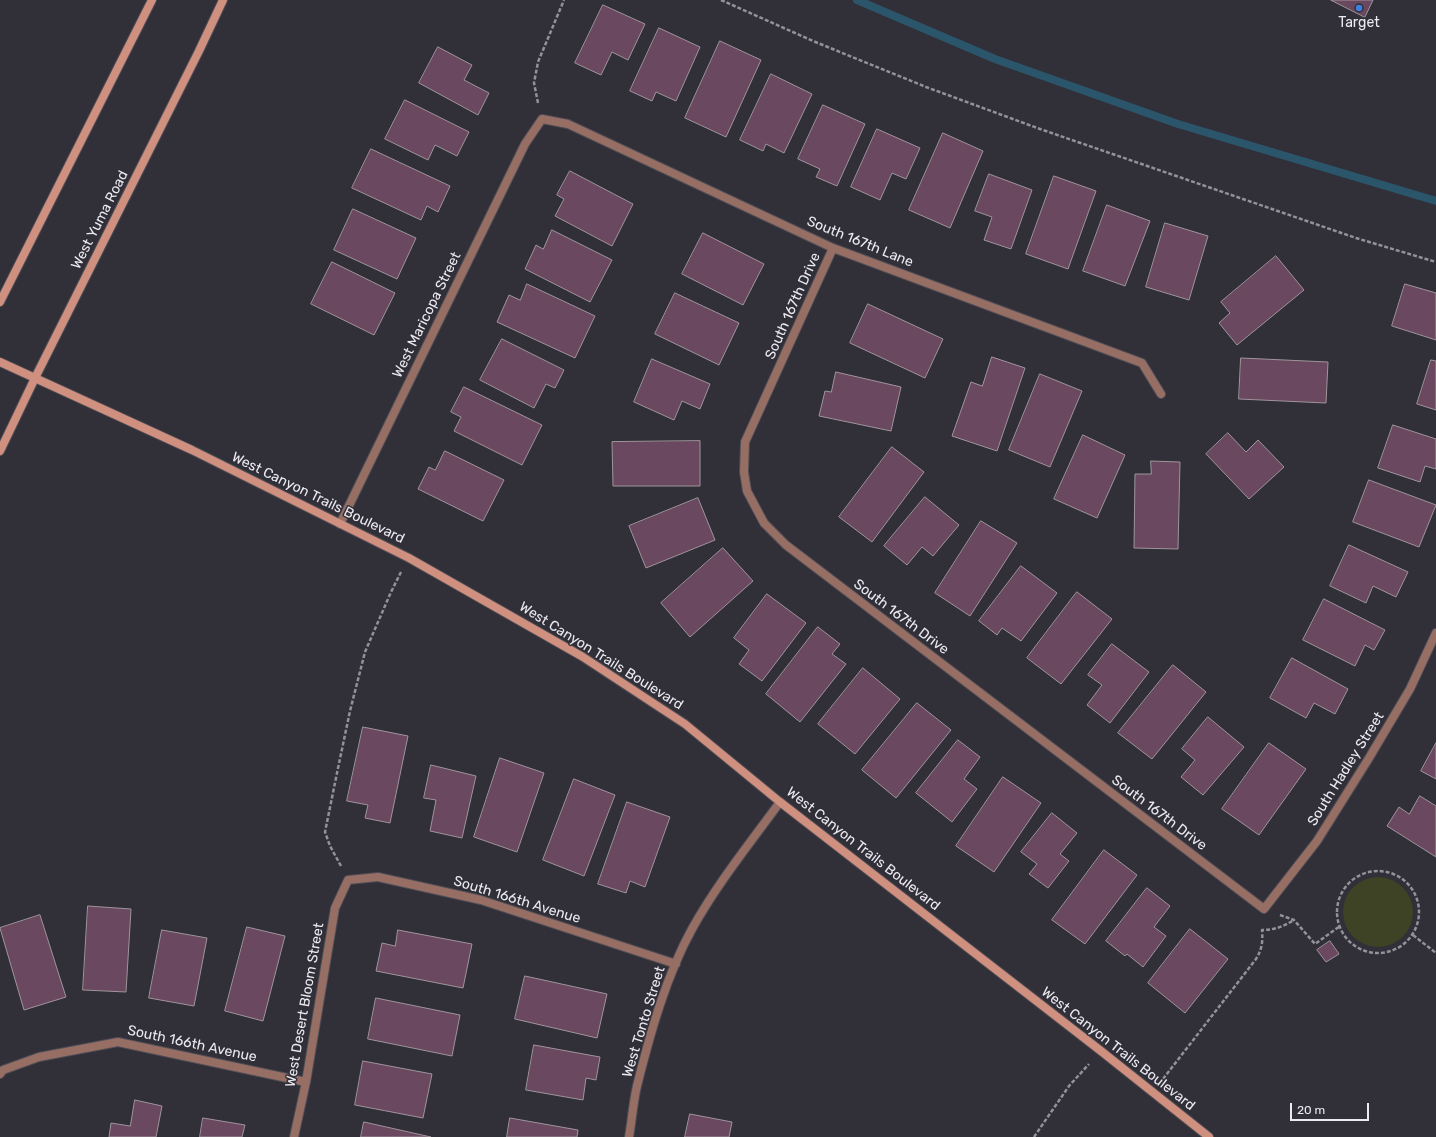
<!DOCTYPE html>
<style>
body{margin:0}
#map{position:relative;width:1436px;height:1137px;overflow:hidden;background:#312f38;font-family:Rubik,sans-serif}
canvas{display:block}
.scale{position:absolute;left:1290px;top:1103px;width:79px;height:18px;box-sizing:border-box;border:2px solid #ebeaf0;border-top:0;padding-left:5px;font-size:12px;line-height:14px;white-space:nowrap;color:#ebeaf0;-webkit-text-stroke:3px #312f38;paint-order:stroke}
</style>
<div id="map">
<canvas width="1436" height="1137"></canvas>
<div class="scale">20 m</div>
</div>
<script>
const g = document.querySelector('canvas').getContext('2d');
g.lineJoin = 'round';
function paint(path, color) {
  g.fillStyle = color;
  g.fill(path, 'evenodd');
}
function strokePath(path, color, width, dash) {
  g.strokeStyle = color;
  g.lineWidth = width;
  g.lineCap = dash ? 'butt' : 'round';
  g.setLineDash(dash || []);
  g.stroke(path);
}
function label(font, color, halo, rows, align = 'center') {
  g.font = font + ' Rubik,sans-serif';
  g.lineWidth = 3;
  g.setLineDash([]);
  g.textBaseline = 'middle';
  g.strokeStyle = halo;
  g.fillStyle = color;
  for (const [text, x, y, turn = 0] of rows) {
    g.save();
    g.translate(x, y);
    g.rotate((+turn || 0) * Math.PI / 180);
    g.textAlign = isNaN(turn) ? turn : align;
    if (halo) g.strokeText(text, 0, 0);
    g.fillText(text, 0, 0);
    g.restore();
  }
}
paint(new Path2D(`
 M1343 912a35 35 0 1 1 70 0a35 35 0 1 1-70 0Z`), '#3f4326');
strokePath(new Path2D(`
 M857,0l138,59 183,65 258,77`), '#2b556a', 8);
const building = new Path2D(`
 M1331,0h42l-8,17z
 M603,5l42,19 -17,36 -16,-8 -11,23 -26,-12z
 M659,28l41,19 -24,54 -20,-9 -4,9 -22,-10z
 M720,41l41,19 -35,77 -41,-19z
 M438,47l34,18 -8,15 25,13 -11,22 -59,-32z
 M771,74l41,20 -28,59 -18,-9 -3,7 -23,-11z
 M405,100l64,32 -12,24 -22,-11 -7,15 -43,-21z
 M823,105l42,19 -28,62 -21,-9 4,-8 -22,-10z
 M877,129l43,19 -14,31 -14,-6 -12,27 -29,-13z
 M943,133l40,18 -33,77 -41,-18z
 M371,149l79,37 -12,26 -11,-6 -6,14 -69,-32z
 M570,171l63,33 -21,42 -57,-30 9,-17 -7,-4z
 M989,174l43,16 -21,59 -27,-9 8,-23 -17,-6z
 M1054,176l42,15 -28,78 -42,-15z
 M1107,205l43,16 -25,65 -42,-15z
 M353,209l63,29 -19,41 -63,-29z
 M1165,223l43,13 -19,64 -43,-13z
 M552,230l60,30 -22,42 -65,-33 11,-24 7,4z
 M703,233l61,31 -21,41 -61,-31z
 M1276,256l28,34 -67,55 -18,-22 11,-10 -9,-11z
 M332,262l63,31 -21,42 -63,-31z
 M527,284l68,32 -20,42 -78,-36 12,-27 11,5z
 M1405,284l31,9v47l-44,-14z
 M675,293l64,30 -20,42 -64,-31z
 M868,304l75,35 -18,39 -75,-35z
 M502,339l62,31 -9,18 -9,-4 -12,24 -54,-28z
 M992,357l33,11 -28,83 -45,-15 19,-54 11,4z
 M1241,358l87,4 -2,41 -87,-4z
 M652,359l58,25 -10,25 -18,-8 -8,19 -40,-18z
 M1431,360l5,1v49l-19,-6z
 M836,372l65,15 -10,44 -72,-15 6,-25 6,1z
 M1040,374l42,17 -32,76 -41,-17z
 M464,387l78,38 -20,40 -68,-34 7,-14 -10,-5z
 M1393,425l43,14v30l-11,-3 -5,16 -42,-14z
 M1228,433l18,19 12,-12 26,27 -35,32 -43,-45z
 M1083,435l42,20 -28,63 -43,-19z
 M700,441v45h-87l-1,-44z
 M892,447l32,25 -52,70 -33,-25z
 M445,451l59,29 -21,41 -65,-32 11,-22 6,3z
 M1151,461l29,1 -2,87 -44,-1 1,-74h16z
 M1369,480l67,25 -17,42 -66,-25z
 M925,497l34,28 -26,31 -11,-9 -15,18 -23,-19z
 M698,498l17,42 -69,28 -17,-42z
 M981,521l36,22 -47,73 -35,-23z
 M1349,545l59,27 -12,25 -23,-11 -7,17 -36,-17z
 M723,548l30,33 -63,56 -29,-34z
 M1021,566l36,27 -36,48 -19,-13 -5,7 -18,-14z
 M1077,592l35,27 -51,65 -34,-26z
 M767,594l39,29 -44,58 -23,-17 10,-14 -15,-12z
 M1324,599l61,31 -11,20 -9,-5 -10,21 -52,-26z
 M818,627l22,17 -8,10 14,10 -46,58 -34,-28z
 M1112,644l37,28 -39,51 -23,-18 15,-20 -14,-10z
 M1292,658l56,31 -13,25 -21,-11 -8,15 -36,-20z
 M1173,665l33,27 -54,67 -34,-26z
 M863,668l37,31 -45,55 -37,-30z
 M917,703l34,27 -55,68 -34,-28z
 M1208,717l36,30 -41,48 -22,-18 14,-17 -13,-11z
 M363,727l45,9 -18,87 -25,-5 3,-13 -21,-4z
 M958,740l22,17 -16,22 13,10 -25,33 -36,-29z
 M1269,743l37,26 -47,66 -37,-26z
 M1436,743v36l-15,-8z
 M500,758l44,15 -27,79 -43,-15z
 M431,765l45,11 -14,62 -32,-7 6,-31 -12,-2z
 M1003,777l38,26 -47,69 -38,-26z
 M574,779l41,16 -31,81 -41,-16z
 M1420,796l16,10v51l-49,-31 12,-19 10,7z
 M627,802l43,15 -25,70 -15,-6 -4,12 -28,-9z
 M1052,813l25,20 -17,21 9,7 -21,27 -19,-14 8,-10 -16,-12z
 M1104,850l33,25 -52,69 -33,-24z
 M1147,888l23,18 -16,21 12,9 -23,31 -16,-13 -2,2 -19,-15z
 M88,906l43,3 -5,83 -43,-2z
 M40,915l26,82 -42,13 -24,-82z
 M247,927l38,9 -22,85 -38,-10z
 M1190,929l38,30 -43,54 -37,-30z
 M162,930l45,8 -13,68 -45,-8z
 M398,930l74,14 -9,44 -87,-17 6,-28 13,3z
 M1330,941l9,13 -13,8 -9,-12z
 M525,976l82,18 -10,44 -82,-19z
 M376,998l84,17 -8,41 -84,-17z
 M534,1045l66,12 -4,23 -10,-2 -3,22 -57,-10z
 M363,1061l69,13 -9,44 -68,-13z
 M135,1100l27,6 -6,31h-47l2,-14 19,3z
 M690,1114l42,8 -3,15h-44z
 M203,1118l42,7 -3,12h-42z
 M510,1118l68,12 -1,7h-70z
 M364,1122l67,15h-70z`);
paint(building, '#6a4860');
strokePath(building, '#9f959b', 1);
const street = new Path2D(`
 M833,248l-88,194 -1,30 3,19 17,32 22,22 478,364 53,-68 52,-83 41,-69 26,-56
 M340,524l185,-380 17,-25 26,5 265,124 309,115 19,31
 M0,1074l3,-4 36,-13 79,-15 188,40
 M294,1137l12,-55 29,-174 13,-28 30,-3 103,23 195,64
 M629,1137c3,-17 4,-34 8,-51 13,-52 29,-110 55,-157 25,-45 58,-86 88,-127`);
const secondary = new Path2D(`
 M0,302l152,-302
 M0,362l192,88 217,108 174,99 102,67 95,78 321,249 108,86
 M0,451l35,-73 164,-327 24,-51`);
strokePath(street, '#4f4d55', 10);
strokePath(secondary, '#4f4d55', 10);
strokePath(new Path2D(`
 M721,0l92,41 113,46 114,42 316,109 80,24
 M538,103l-4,-20 4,-21 26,-62
 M341,866l-11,-20 -5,-14 12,-59 13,-62 15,-59 26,-60 10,-20
 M1337 912a41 41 0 1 1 82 0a41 41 0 1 1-82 0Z
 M1280,915l14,5 21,24 25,-18
 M1413,935l23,18
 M1163,1079l93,-120c6,-10 7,-17 6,-29 13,0 22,-4 32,-10
 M1034,1137l35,-51 20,-22`), '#939199', 2.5, [4, 2]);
strokePath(street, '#966e64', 8);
strokePath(secondary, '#cf907f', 8);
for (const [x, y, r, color] of [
 [1359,8,4,"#3f7fe0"]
]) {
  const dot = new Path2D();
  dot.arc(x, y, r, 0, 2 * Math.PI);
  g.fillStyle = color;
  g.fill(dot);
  strokePath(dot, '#312f38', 1.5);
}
label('14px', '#ebeaf0', '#312f38', [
 ["Target",1359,23]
]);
label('14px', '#ebeaf0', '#312f38', [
 ["West Yuma Road",100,220,-63],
 ["South 167th Lane",860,242,22],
 ["South 167th Drive",793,306,-66],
 ["West Maricopa Street",427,315,-64],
 ["West Canyon Trails Boulevard",318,498,26],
 ["South 167th Drive",901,617,37],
 ["West Canyon Trails Boulevard",601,656,32],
 ["South Hadley Street",1346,769,-58],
 ["South 167th Drive",1159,813,37],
 ["West Canyon Trails Boulevard",863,849,38],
 ["South 166th Avenue",517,900,17],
 ["West Desert Bloom Street",305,1005,-80],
 ["West Tonto Street",644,1022,-73],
 ["South 166th Avenue",192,1044,12],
 ["West Canyon Trails Boulevard",1118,1049,38]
]);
</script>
